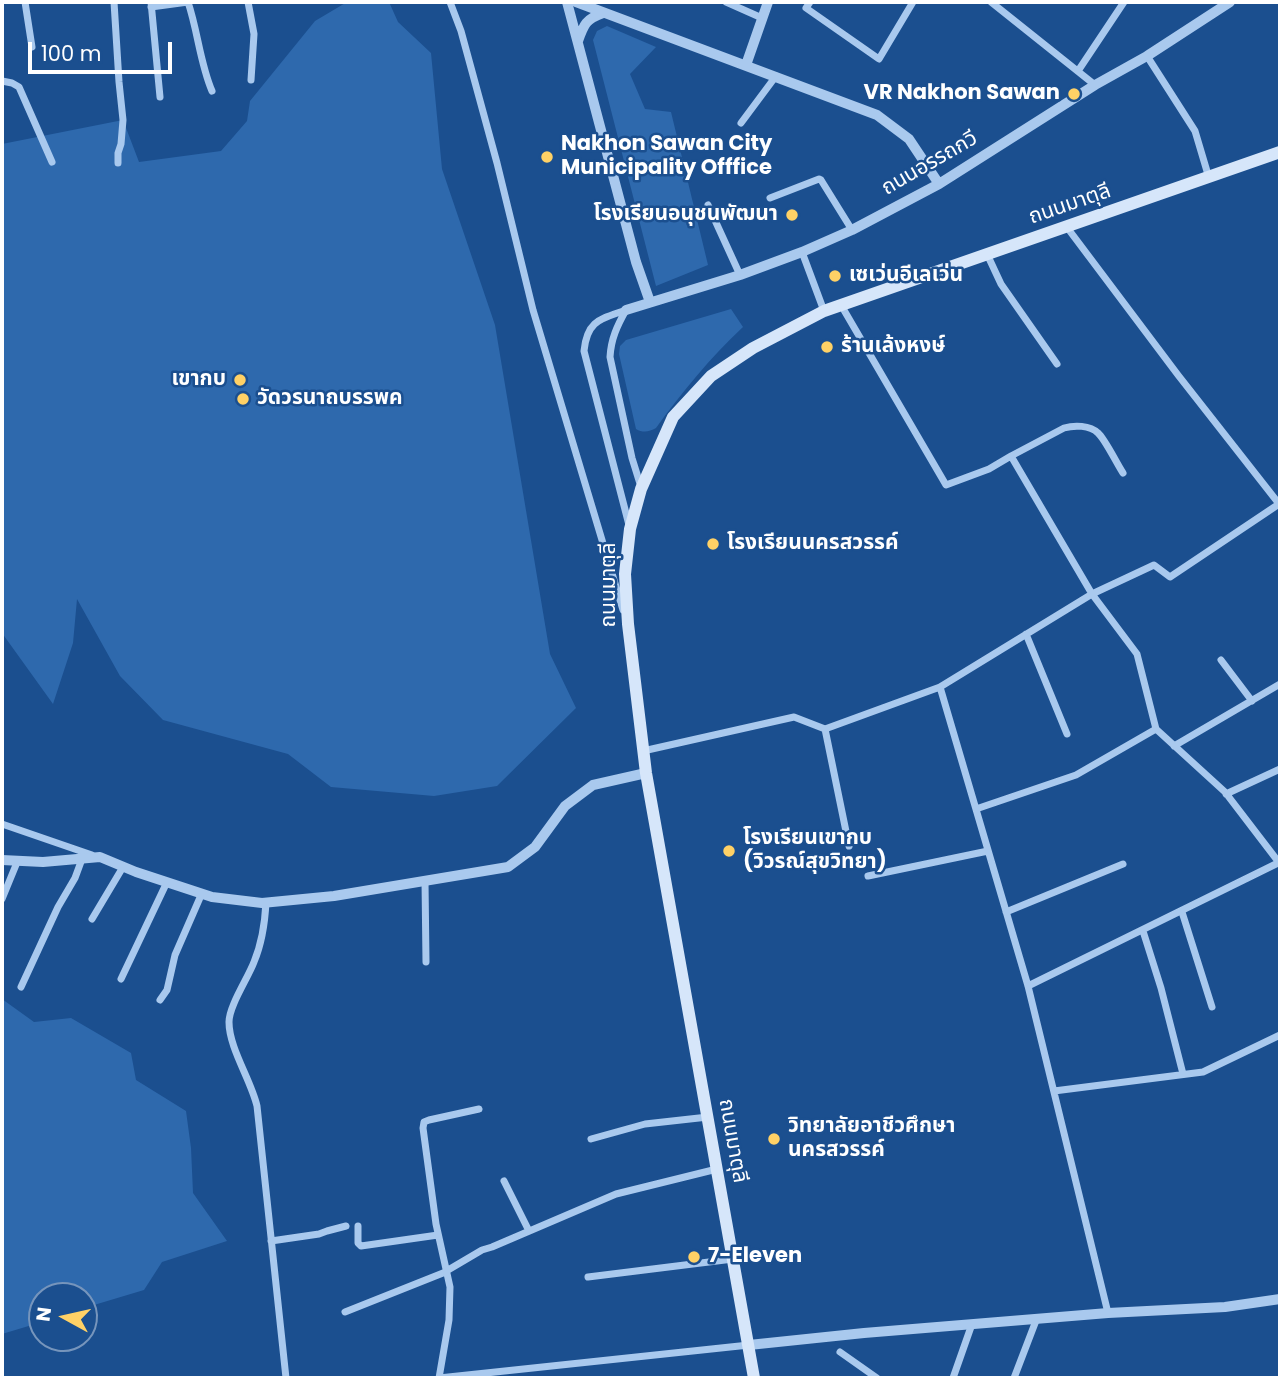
<!DOCTYPE html>
<meta charset="utf-8">
<style>
body{margin:0}
#map{position:relative;width:1282px;height:1380px;overflow:hidden;background:#1b4f8f;font-family:Poppins,sans-serif}
canvas{display:block}
.frame{position:absolute;inset:0;border:4px solid #fff;pointer-events:none}
.north{position:absolute;left:28px;top:1282px;width:70px;height:70px;box-sizing:border-box;background:#1b4f8f;border:2px solid #7695bc;border-radius:50%;rotate:278deg;font-size:19px;font-weight:700;line-height:28px;text-align:center;color:#fff}
.north::after{content:'';display:block;margin:auto;width:24px;height:32px;background:#ffd166;clip-path:polygon(50% 0,100% 100%,50% 72%,0 100%)}
.scale{position:absolute;left:28px;top:42px;width:144px;height:32px;box-sizing:border-box;border:4px solid #fff;border-top:0;padding-left:9px;font-size:21px;line-height:24px;white-space:nowrap;color:#fff;-webkit-text-stroke:5px #1b4f8f;paint-order:stroke}
</style>
<div id="map">
<canvas width="1282" height="1380"></canvas>
<div class="frame"></div>
<div class="north">N</div>
<div class="scale">100 m</div>
</div>
<script>
const g = document.querySelector('canvas').getContext('2d');
g.lineJoin = 'round';
function paint(path, color) {
  g.fillStyle = color;
  g.fill(path, 'evenodd');
}
function strokePath(path, color, width, dash) {
  g.strokeStyle = color;
  g.lineWidth = width;
  g.lineCap = dash ? 'butt' : 'round';
  g.setLineDash(dash || []);
  g.stroke(path);
}
function label(font, color, halo, rows, align = 'center') {
  g.font = font + ' Poppins,"Noto Sans Thai",sans-serif';
  g.lineWidth = 5;
  g.setLineDash([]);
  g.textBaseline = 'middle';
  g.strokeStyle = halo;
  g.fillStyle = color;
  for (const [text, x, y, turn = 0] of rows) {
    g.save();
    g.translate(x, y);
    g.rotate((+turn || 0) * Math.PI / 180);
    g.textAlign = isNaN(turn) ? turn : align;
    if (halo) g.strokeText(text, 0, 0);
    g.fillText(text, 0, 0);
    g.restore();
  }
}
paint(new Path2D(`
 M347,2h42l9,20 33,31 11,116 53,156 55,329 26,54 -79,78 -63,10 -103,-9 -43,-33 -125,-34 -43,-44 -43,-77 -4,44 -20,61 -51,-71v-489l121,-24 16,42 82,-11 26,-30 3,-20 65,-80z
 M607,26l49,21 -26,27 15,35 26,3 37,153 -52,21 -63,-246 4,-9z
 M731,309l12,18c-33,31 -61,65 -87,101 -7,4 -13,5 -20,1l-17,-75 1,-8 6,-6z
 M2,999l32,23 37,-4 60,35 5,27 50,31 5,37 2,45 34,48 -65,21 -18,28 -60,18v-12h-42v26l-40,12z`), '#2e69ad');
strokePath(new Path2D(`
 M25,2l7,45
 M114,2l5,80 4,38 -2,24 -3,9v10
 M151,2l9,95
 M248,2l6,32 -3,46
 M450,2l11,29 36,132 36,147 90,300
 M726,2l36,16
 M810,2l-4,6 73,51 34,-57
 M991,2l104,83
 M151,7l37,-5c10,30 12,61 24,89
 M1147,56l48,75 14,47
 M1078,71l46,-69
 M2,81l10,2 7,4 33,75
 M741,123l35,-47
 M770,198l49,-19 2,1 31,50
 M708,205l32,70
 M1066,226l112,149 102,130
 M802,252l22,59
 M987,254l14,30 56,80
 M841,305l105,180 43,-16 22,-13 81,138 45,60 19,75 69,63 55,72
 M626,310c-25,9 -39,10 -42,41l45,174
 M626,310c-9,16 -15,29 -16,47l22,101 9,29
 M1011,456l53,-28c10,-3 26,-3 34,5 7,6 19,31 25,40
 M1026,634l41,100
 M1221,660l31,41
 M940,687l88,299 80,327
 M825,729l24,117
 M1174,746l106,-62
 M643,751l151,-34 31,12 115,-42 152,-93 62,-29 16,12 109,-73
 M1226,794l54,-25
 M976,809l100,-34 80,-46
 M2,824l90,31
 M868,876l120,-25
 M425,881l1,81
 M2,899l16,-39
 M266,902c-1,20 -4,41 -12,60 -6,16 -25,44 -25,60 0,26 22,58 28,84l29,272
 M1006,912l117,-48
 M1182,912l30,95
 M92,919l31,-52
 M1143,931l18,57 22,86
 M121,979l46,-97
 M1028,986l252,-124
 M21,987l37,-80 17,-29 7,-19
 M160,1000l7,-10 8,-35 27,-62
 M1054,1091l149,-19 77,-37
 M591,1139l54,-15 63,-7
 M504,1181l25,50
 M358,1226v17l3,3 77,-11
 M271,1241l48,-7 8,-3 19,-5
 M588,1277l145,-18
 M345,1312l98,-39 39,-23 10,-3 124,-53 101,-25
 M840,1352l37,26
 M439,1378l10,-58 1,-33 -14,-63 -13,-96 1,-6 5,-2 50,-11
 M439,1378l310,-33
 M953,1378l19,-54
 M1014,1378l23,-60`), '#a9c9ee', 7);
strokePath(new Path2D(`
 M567,2l69,260 14,40
 M576,2l301,113 32,24 30,45
 M578,41c6,-17 8,-22 25,-28
 M746,65l22,-63
 M626,310l114,-35 62,-23 50,-22 87,-46 156,-99 52,-29 83,-54
 M2,860l41,2 57,-5 36,15 76,25 50,6 72,-7 174,-29 27,-20 30,-41 28,-21 53,-12
 M749,1345l115,-12 244,-20 117,-6 55,-8`), '#a9c9ee', 10);
strokePath(new Path2D(`
 M754,1378l-108,-605 -18,-149 -3,-50 5,-45 11,-40 32,-72 38,-41 42,-28 71,-37 456,-159`), '#d6e6fa', 12);
for (const [x, y, r, color] of [
 [1074,94,7,"#ffd166"],
 [547,157,7,"#ffd166"],
 [792,215,7,"#ffd166"],
 [835,276,7,"#ffd166"],
 [827,347,7,"#ffd166"],
 [240,380,7,"#ffd166"],
 [243,399,7,"#ffd166"],
 [713,544,7,"#ffd166"],
 [729,851,7,"#ffd166"],
 [774,1139,7,"#ffd166"],
 [694,1257,7,"#ffd166"]
]) {
  const dot = new Path2D();
  dot.arc(x, y, r, 0, 2 * Math.PI);
  g.fillStyle = color;
  g.fill(dot);
  strokePath(dot, '#1b4f8f', 2.5);
}
label('bold 21px', '#fff', '#1b4f8f', [
 ["VR Nakhon Sawan",1060,94,"right"],
 ["Nakhon Sawan City",561,145],
 ["Municipality Offfice",561,169],
 ["โรงเรียนอนุชนพัฒนา",778,215,"right"],
 ["เซเว่นอีเลเว่น",849,276],
 ["ร้านเล้งหงษ์",841,347],
 ["เขากบ",226,380,"right"],
 ["วัดวรนาถบรรพค",257,399],
 ["โรงเรียนนครสวรรค์",727,544],
 ["โรงเรียนเขากบ",743,839],
 ["(วิวรณ์สุขวิทยา)",743,863],
 ["วิทยาลัยอาชีวศึกษา",788,1127],
 ["นครสวรรค์",788,1151],
 ["7-Eleven",708,1257]
], 'left');
label('21px', '#fff', '#1b4f8f', [
 ["ถนนอรรถกวี",930,164,-30],
 ["ถนนมาตุลี",1070,205,-19],
 ["ถนนมาตุลี",610,585,-90],
 ["ถนนมาตุลี",732,1141,80]
]);
</script>
